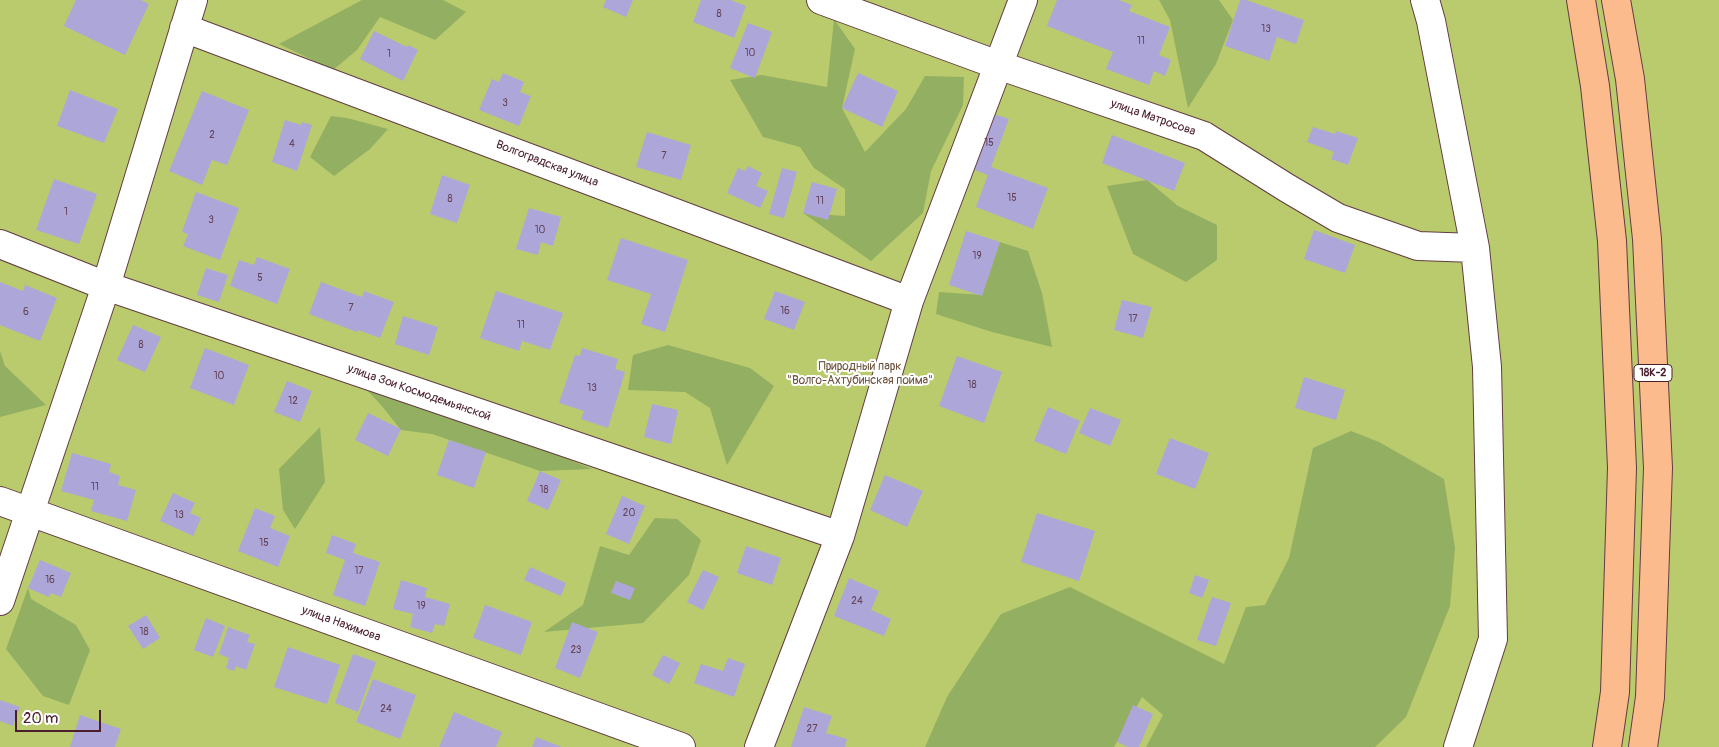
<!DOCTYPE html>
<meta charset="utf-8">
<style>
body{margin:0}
#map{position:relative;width:1719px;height:747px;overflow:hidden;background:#e7e0bc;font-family:Pangolin,sans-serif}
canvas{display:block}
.scale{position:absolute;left:15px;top:710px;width:86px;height:22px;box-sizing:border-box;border:2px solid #4a1f2b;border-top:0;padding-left:6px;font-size:15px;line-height:18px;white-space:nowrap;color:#4a1f2b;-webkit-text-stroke:4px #fff;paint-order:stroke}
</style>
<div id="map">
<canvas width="1719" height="747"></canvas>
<div class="scale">20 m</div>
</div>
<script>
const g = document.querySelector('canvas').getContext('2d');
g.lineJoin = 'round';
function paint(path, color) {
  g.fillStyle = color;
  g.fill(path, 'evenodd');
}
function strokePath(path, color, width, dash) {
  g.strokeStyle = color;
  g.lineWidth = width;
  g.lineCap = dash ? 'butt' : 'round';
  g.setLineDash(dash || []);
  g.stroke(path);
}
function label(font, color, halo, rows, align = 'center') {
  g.font = font + ' Pangolin,sans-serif';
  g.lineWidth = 4;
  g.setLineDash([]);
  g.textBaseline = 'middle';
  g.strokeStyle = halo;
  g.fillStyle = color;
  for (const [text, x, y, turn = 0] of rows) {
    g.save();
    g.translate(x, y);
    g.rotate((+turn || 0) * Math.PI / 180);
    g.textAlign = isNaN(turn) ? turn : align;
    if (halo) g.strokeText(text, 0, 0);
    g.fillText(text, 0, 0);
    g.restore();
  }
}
paint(new Path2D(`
 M0,0h1719v747h-1719z`), '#bacb6e');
paint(new Path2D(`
 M362,0h81l23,12 -31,28 -55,-23 -23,33 -24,20 -54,-26z
 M1159,0h60l14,20 -17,44 -28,44 -18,-88z
 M834,19l21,30 -13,59 23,44 41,-43 19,-33 39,1 -1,28 -32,66 -8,42 -52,48 -68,-48 42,3v-27l-31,-21 -14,-21 -37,-10 -33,-57 32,-5 65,12z
 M331,116l16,2 41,11 -18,20 -36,27 -24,-19z
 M1147,180l31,26 39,19v35l-31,22 -53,-28 -26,-68z
 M1000,242l28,9 14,42 10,54 -60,-15 -56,-18 3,-22 43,3z
 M668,345l82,23 24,18 -47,79 -17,-57 -25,-16 -57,-2 5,-35z
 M0,351l5,15 41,39 -46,12z
 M366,389l104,30 122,50 -52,2 -108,-37 -31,-4 -20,-25z
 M320,427l5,55 -30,47 -12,-19 -4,-41z
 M1351,431l28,11 65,37 11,69 -5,58 -44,111 -31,30h-229l17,-32 -21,-18 -28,50h-189l22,-50 54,-83 69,-27 154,77 22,-57 19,-2 24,-47 24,-110z
 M655,518l22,1 24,21 -12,35 -46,48 -99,9 39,-27 17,-59 29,9z
 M28,588l3,11 45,26 14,25 -21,55 -26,-9 -37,-47z`), '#93af61');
paint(new Path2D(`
 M76,0h65l8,4 -24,51 -61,-29z
 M606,0h27l-7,17 -23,-10z
 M701,0h30l15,6 -12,32 -41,-16z
 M1057,0h62l13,5 -3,6 41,16 -11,28 12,5 -6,16 -11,-5 -5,14 -43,-16 7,-17 -66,-26z
 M1240,0h6l58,20 -8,24 -19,-7 -8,24 -44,-15z
 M748,23l24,9 -17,46 -25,-10z
 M374,31l33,16 1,-2 10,5 -15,31 -43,-22z
 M503,73l21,9 -4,10 11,4 -12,30 -40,-16 13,-31 7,3z
 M858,73l40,18 -16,36 -40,-19z
 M70,90l48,19 -14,34 -47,-17z
 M202,91l47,19 -22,55 -15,-5 -10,25 -33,-14z
 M990,113l19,6 -18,48 57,21 -15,41 -57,-22 12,-32 -19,-7z
 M285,120l16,5 1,-3 10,3 -15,46 -25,-9z
 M1313,127l22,7 1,-3 22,7 -10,27 -17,-6 3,-7 -27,-10z
 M647,132l44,13 -10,35 -45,-13z
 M1112,135l73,28 -11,28 -72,-28z
 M748,166l14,7 -6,13 12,5 -8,17 -33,-15 11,-25 7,3z
 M782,168l15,4 -13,46 -15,-4z
 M442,175l28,10 -13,38 -27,-9z
 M54,179l43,15 -18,50 -43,-14z
 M812,182l25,7 -9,31 -25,-7z
 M196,192l43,16 -19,52 -37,-14 5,-12 -6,-2z
 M529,208l32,9 -8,29 -12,-4 -3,13 -22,-6z
 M1314,230l41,15 -10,28 -41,-14z
 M966,231l34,11 -18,54 -33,-11z
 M621,238l67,22 -23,72 -24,-8 10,-30 -44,-14z
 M257,257l33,12 -13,35 -47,-18 9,-26 15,5z
 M206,268l22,7 -9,27 -22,-7z
 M0,282l23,9 2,-6 32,13 -17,43 -40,-16z
 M321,282l41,15 2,-6 30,11 -14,36 -22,-8 -1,2 -48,-18z
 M496,291l67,22 -13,37 -28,-9 -3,10 -39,-13z
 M775,291l30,11 -11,28 -30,-11z
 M1122,300l30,7 -9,31 -29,-8z
 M403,316l35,11 -9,28 -34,-11z
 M133,325l28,12 -16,35 -28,-12z
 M205,348l44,17 -15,40 -44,-17z
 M582,348l36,11 -3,10 10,3 -17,56 -27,-9 3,-8 -25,-8 16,-48 5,1z
 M957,356l45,16 -18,51 -45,-17z
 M1304,377l41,13 -9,30 -41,-12z
 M287,381l25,10 -12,31 -26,-10z
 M652,404l26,6 -7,34 -27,-7z
 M1048,407l32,14 -14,33 -32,-13z
 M1090,408l31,12 -11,26 -31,-13z
 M368,413l33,16 -13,27 -33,-16z
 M1170,438l39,15 -14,36 -39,-15z
 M449,440l37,12 -12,36 -37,-13z
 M72,453l39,11 -2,8 11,4 -2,9 18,5 -9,31 -36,-10 3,-11 -33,-9z
 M540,471l21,9 -13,30 -21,-9z
 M885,475l38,16 -16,36 -37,-17z
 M173,493l22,10 -5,10 11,5 -8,18 -33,-15z
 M622,496l23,10 -16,38 -23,-10z
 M255,508l20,8 -5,12 20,8 -12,31 -40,-16z
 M1037,513l58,18 -16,50 -58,-19z
 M332,535l24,9 -3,9 27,9 -15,44 -32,-11 12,-35 -19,-7z
 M746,546l35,12 -9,27 -35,-12z
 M40,560l31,13 -10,24 -10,-4 -2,4 -21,-9z
 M530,567l36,16 -5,13 -37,-16z
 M703,570l16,7 -16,33 -16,-8z
 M1195,575l14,5 -7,18 -13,-5z
 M849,578l30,13 -8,19 20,9 -7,17 -50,-20z
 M401,580l26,8 -2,9 25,7 -6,22 -9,-2 -3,9 -22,-6 3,-13 -20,-5z
 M616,581l19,7 -5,12 -19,-7z
 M1212,597l19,6 -15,43 -19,-6z
 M485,605l47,17 -11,33 -48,-17z
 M146,615l14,23 -17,11 -15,-23z
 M206,618l19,8 -12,31 -19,-7z
 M572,622l26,10 -18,46 -25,-10z
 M228,627l22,8 -3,7 8,2 -9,26 -10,-4 -2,5 -8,-3 3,-10 -10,-4z
 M288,647l52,18 -13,39 -53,-17z
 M353,654l23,8 -18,50 -23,-9z
 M663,655l17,8 -11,21 -17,-9z
 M728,658l17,6 -11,33 -40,-14 7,-19 22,7z
 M373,679l43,16 -16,44 -44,-17z
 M0,700l20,7 -7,19 -13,-5z
 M1133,705l20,9 -14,33h-11l-11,-5z
 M804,707l28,9 -6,17 21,6 -2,8h-54z
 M454,712l48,20 -6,15h-57z
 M80,715l41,14 -6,18h-45z
 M536,737l26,10h-30z`), '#ada6d9');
const street = new Path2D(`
 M821,0l177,65 206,71 83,52 51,30 80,28 57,2
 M1425,0l6,21 44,227 12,119 6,272 -35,108
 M184,28l725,273
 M0,244l106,42 734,250
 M0,501l681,246
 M0,601l106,-315 87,-286
 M759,747l81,-211 69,-235 114,-301`);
const primary = new Path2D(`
 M1581,0l14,86 17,155 10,227 -7,224 -8,55
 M1616,0l14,79 17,160 11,229 -8,229 -7,50`);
strokePath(street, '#623c41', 30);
strokePath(primary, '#623c41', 30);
strokePath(street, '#fff', 28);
strokePath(primary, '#fbbb8d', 28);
label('10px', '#634156', null, [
 ["8",719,14],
 ["13",1266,29],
 ["11",1141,41],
 ["10",750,53],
 ["1",389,54],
 ["3",505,103],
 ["2",212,135],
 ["15",989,143],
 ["4",292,144],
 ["7",664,156],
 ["15",1012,198],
 ["8",450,199],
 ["11",820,201],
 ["1",66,212],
 ["3",211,220],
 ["10",540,230],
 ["19",977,256],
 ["5",260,278],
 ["7",351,308],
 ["16",785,311],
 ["6",26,312],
 ["17",1133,319],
 ["11",521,325],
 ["8",141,345],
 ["10",219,376],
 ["18",972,385],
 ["13",592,388],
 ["12",293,401],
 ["11",95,487],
 ["18",544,490],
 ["20",629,513],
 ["13",179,515],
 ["15",264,543],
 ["17",359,571],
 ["16",50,580],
 ["24",857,601],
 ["19",421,606],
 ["18",144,632],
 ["23",576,650],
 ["24",386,709],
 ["27",812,729]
]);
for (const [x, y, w] of [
 [1653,373,38]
]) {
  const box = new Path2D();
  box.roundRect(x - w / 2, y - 8.5, w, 17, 4);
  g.fillStyle = '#fff';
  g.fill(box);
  strokePath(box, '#4a1f2b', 1);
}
label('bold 11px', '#4a1f2b', null, [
 ["18К-2",1653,373]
]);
label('12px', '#4a1f2b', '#fff', [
 ["улица Матросова",1153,118,19],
 ["Волгоградская улица",547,164,21],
 ["улица Зои Космодемьянской",419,393,19],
 ["улица Нахимова",341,624,20]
]);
label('12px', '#6c533f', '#fff', [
 ["Природный парк",860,367],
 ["\"Волго-Ахтубинская пойма\"",860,381]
]);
</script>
